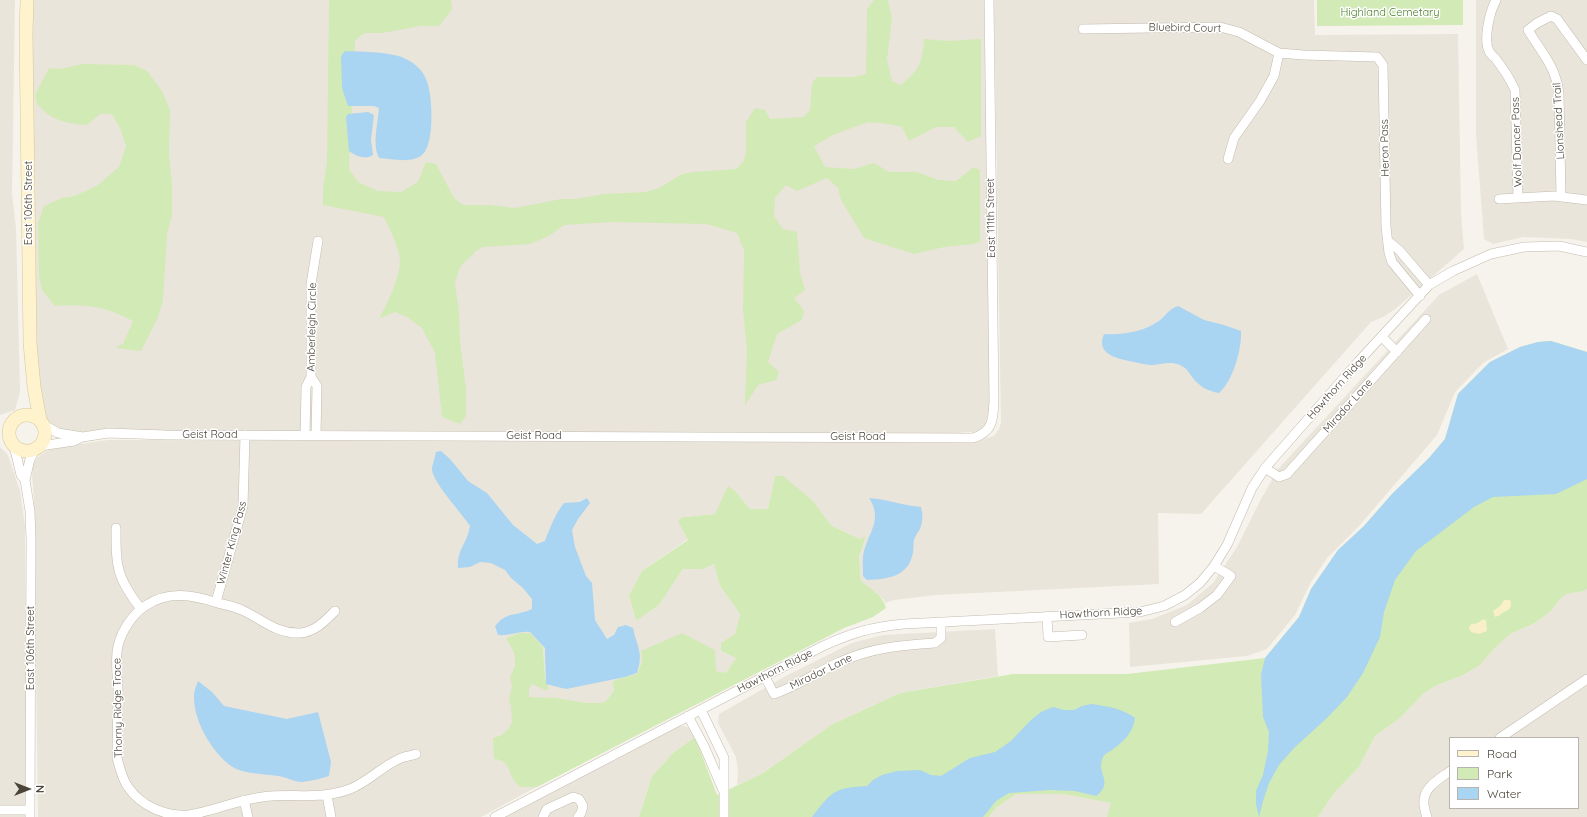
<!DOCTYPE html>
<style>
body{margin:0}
#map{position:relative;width:1587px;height:817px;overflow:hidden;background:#f6f3ec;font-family:Quicksand,sans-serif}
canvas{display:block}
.legend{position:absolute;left:1449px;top:737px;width:130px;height:72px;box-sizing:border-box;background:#fff;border:1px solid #b7b4b0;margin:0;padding:5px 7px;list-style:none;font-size:12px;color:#4b4439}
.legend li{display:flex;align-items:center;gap:8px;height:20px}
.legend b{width:20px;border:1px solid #b7b4b0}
.north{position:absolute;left:8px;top:769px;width:40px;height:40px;-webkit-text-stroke:3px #fff;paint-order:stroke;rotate:90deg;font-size:11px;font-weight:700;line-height:16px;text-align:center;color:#4b4439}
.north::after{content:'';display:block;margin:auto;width:14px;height:18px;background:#4b4439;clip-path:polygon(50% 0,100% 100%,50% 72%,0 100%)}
</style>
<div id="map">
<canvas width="1587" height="817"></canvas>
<ul class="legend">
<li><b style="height:5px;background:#fff3cd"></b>Road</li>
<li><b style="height:11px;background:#d2eab5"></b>Park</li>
<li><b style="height:11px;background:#a9d4f2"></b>Water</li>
</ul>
<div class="north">N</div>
</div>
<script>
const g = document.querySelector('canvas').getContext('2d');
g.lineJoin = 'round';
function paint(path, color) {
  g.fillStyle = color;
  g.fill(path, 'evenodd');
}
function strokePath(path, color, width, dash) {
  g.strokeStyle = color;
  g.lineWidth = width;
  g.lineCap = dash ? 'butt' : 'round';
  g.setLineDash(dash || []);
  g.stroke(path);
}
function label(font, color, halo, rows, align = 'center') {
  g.font = font + ' Quicksand,sans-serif';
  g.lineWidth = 3;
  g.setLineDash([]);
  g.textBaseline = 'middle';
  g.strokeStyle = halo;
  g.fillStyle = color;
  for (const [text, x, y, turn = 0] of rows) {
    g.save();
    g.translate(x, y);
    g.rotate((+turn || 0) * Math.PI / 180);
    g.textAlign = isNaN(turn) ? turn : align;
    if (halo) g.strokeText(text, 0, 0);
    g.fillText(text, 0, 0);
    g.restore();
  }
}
paint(new Path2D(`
 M0,0h15l-3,194 4,34 4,164 -5,18 -15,5z
 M32,0h952l7,398 -5,27 -6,5 -7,2 -18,1 -793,-2 -38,-2 -54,4 -18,-6 -5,-7 -4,-13 -6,-34 -4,-73z
 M994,0h320l1,35 143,-1 3,179 3,36 -70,61 -11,7 -12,5 -170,192 -43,-1 1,71 -223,11 -42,5 -9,3 -1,-3 -4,-4 -19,-15 -2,-24 7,-21 -6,3 -28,-13 -19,-25 -38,-25 -7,33h-18l-14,-17 -21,22 -32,3 5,22 -46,32 -13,24 7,26 23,-16 24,-36h20l11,-5 6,22 20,28 -5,20 -14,17 15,7 -10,16 -10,-3 -74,-10 -5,13 -22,6 -3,3 2,7 -6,9 -6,4h-15l-30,-5h-21l4,87 -59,32h-443l-4,-319 -2,-24 1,-10 5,-7 8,-6 7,-3 55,-8 868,2 18,-6 5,-7 2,-6zM543,647l2,31 -30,-12 -1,-14z
 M1476,0h111v242l-16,-3 -48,-2 -30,7 -9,-5 -8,-104z
 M1477,274l31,75 -25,14 -28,29 -18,43 -78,91 -32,32 -16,24 -16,33 -28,34 -20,7 -117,11 -1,-44 23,-4 35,-14 26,-22 24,-36 23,-46 18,-32 161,-174z
 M0,447l8,8 12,36 5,36 2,290h-27z
 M1587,589v228h-269l16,-24 25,-26 16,-31 25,-18 23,-24 12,-8 26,-10 18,-10 15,-17 16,-15 25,-11 16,-12 8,-11 7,-6 17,-3zM1450,738h128v70h-128z
 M995,629l3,47 -98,17 -69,32 -68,48 -26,12 1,-14 -2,-14 -18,-34 1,-9 65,-37 68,-34 31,-8z
 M679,726h6l7,4 3,7 -21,15 -22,24 -13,41h-134z
 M1016,794h47l49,9 -5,14h-118l7,-9z`), '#eae5da');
paint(new Path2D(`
 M329,0h122l1,9 -13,17h-18l-39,7h-18l-9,8 -6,128 9,13 20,9 23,1 17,-10 8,-20 10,2 18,34 9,7h26l26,3 46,-9h15l28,-5 42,-2 13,-4 23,-14 11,-2 43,-3 7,-7 3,-9v-31l9,-14 10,2 5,9 34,-2 6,-7 2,-27 5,-6h37l12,-3 1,-65 7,-9h14l4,19 -5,40 5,22 9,4c19,-16 21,-22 23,-46l24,2 33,-2v97l-13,6 -14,-15h-18l-27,14 -7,-14 -14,-3 -20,-2 -35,13 -19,11 11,21 29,2 20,-6 15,9h28l21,8 18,1 18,-14 6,3v72l-7,2 -29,3 -30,7 -50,-16 -23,-38 -3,-12 -11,-10 -30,13 -11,-6 -11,13 -1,18 9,13 14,3 3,41 5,17 -11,8 10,13 -2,9 -25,14 -9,28 11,10 -3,8 -18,5 -13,20 2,-57 -4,-38 1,-60 -7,-17 -31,-9 -95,-2 -47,3 -15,11 -19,8 -47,3 -7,4 -16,16 -5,16 4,29 1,29 6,48v27l-6,8 -18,-7 -7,-64 -13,-25 -15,-11 -12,-5 -16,7c9,-18 20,-38 21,-58 0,-12 -11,-33 -16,-44l-61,-12v-16l4,-27z
 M1317,0h146v25l-146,1z
 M82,64l52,1 13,6 15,20 8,19 -1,43 3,31v32l-5,18 -4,67 -5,16 -17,34 -26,-3 8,-4 10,-23c-29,-15 -45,-17 -78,-15l-13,-16 -3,-14 -1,-53 6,-17 18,-8 13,-2 23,-11 21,-18 7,-21 -5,-16 -9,-16h-12l-13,11c-17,-1 -35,-4 -47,-18 -3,-2 -4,-8 -5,-12l14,-27 12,1z
 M1551,341l36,11v237l-3,2 -18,3 -7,6 -8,11 -16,12 -25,11 -16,15 -15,17 -18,10 -26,10 -12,8 -23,24 -25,18 -16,31 -25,26 -16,24h-211l4,-14 -48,-9h-47l-20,14 -7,9h-350l13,-41 22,-24 21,-15 22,58 46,-22 68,-48 69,-32 113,-19h114l138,-16 34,-41 12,-28 27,-39 26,-24 28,-32 37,-36 16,-19 13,-45 32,-32 30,-15 18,-5z
 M775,476h8l30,25 19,25 28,13 6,-3 -7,21 2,24c10,8 22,14 25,27l-13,9 -29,11 -307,159h-17c-2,-2 -5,-5 -7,-8 -5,-9 -4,-19 -19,-20l-1,-21 9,-3 7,-7 3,-6 -1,-16 -2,-7 3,-13 -2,-9 5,-11 -1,-14 -8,-14 14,-5h10l13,14 2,31 4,11 -4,1 -13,-6 -3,5v8l28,1 30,5h15l6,-4 6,-9 -2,-7 3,-3 22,-6 5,-13 -1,-10 41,-18 33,17 1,21 10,2 10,-15 -15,-7v-8l14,-9 5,-20 -20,-28 -6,-22 -11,5h-20l-24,36 -23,16 -7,-26 13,-24 46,-31 -10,-19 5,-4 32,-3 13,-28 8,6 14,17h18z`), '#d2eab5');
paint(new Path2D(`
 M1504,600h4l3,1c0,8 -1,8 -7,11 -4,2 -4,4 -9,5l-2,-6 7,-5z
 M1484,619l2,2 1,10 -8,3 -8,-2 -2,-4 1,-3 7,-2z`), '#f9efc9');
paint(new Path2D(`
 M345,51c17,1 48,0 63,9 7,4 14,10 17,17 8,13 10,66 -2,77 -10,10 -31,5 -44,4 -7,-14 -1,-35 0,-50l-5,-2h-26l-6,-18 -1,-32z
 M368,112l6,3 -3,25 2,15c-8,5 -17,1 -24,-4l-3,-34 2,-3z
 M1178,306l26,14 20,5 17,6c1,18 -8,50 -22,62 -11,-2 -19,-6 -26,-15 -4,-5 -6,-10 -13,-13 -9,-4 -18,-1 -27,0 -6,0 -13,-2 -19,-3 -15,-3 -39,-7 -30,-28 19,1 39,-2 55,-13 8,-6 8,-11 19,-15z
 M1551,341l36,11v127l-31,15 -63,3 -19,10 -58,44 -21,29 -11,32 -4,25 -17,36 -16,24 -20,21 -33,30 -15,17 -10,18 -6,18 -4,16 -3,-13v-13l7,-16 5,-24 1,-19 -6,-15 -2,-42 4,-17 34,-41 12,-28 27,-39 26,-24 28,-32 37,-36 16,-19 13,-45 32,-32 30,-15 18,-5z
 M441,451l9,8 18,22 19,12 26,32 24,19 8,-3c5,-13 10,-27 19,-38l16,-1 7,-4 3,5 -12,16 -6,11 3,17 11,29 6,7 3,37 12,19 7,-4 4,-8 8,-2 7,3c4,20 11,24 4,45l-12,4 -59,12 -20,-5 -1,-36 -15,-16c-11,-1 -20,4 -32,3l-3,-9c2,-2 5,-6 7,-7 9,-6 21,-5 30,-10v-10l-9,-11 -12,-10 -6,-8 -14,-7 -11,-1 -10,5 -12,1c-1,-19 9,-24 12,-42 -8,-13 -39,-45 -38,-58 1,-5 3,-11 4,-16z
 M869,498c18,1 35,8 52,9 2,8 2,14 -1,22 -2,3 -5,7 -6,11 -1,3 0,8 -1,12 -4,25 -25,27 -46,28l-4,-4c0,-8 -1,-17 1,-25 5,-19 19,-32 5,-53z
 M198,681l14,11 12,14 63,13 31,-7 13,50 -2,14c-9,3 -18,5 -27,6 -8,0 -16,-5 -24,-6 -14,-2 -35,-2 -47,-10 -20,-15 -38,-46 -37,-71 0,-5 3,-10 4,-14z
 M1091,704c15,2 31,4 44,14 -2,15 -11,23 -23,32 -3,2 -8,4 -9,7 -8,16 12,25 -7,39l-21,-5 -25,-1 -41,3 -13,8 -13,16h-171c20,-26 22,-29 55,-31l6,-6 9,-5 15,-4 23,-1 11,5 10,1 29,-18 25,-6 16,-11 19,-20 11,-9 12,-5 11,3h10l8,-4z`), '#a9d4f2');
const street = new Path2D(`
 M1496,0c-6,11 -13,39 -7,51 1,3 4,5 6,7 8,10 15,21 20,32l3,108
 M1083,29l137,-2 19,5 40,21 24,2 74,2 6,8 3,162 3,26 3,9 28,34
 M1228,159l6,-21 26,-37 14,-25 5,-23
 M1561,197l-2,-103c-3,-28 -18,-42 -31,-64l9,-7 14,-7 6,3 30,41
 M1499,199l55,-3 33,4
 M1388,241l11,9 30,35
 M1382,337l15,15
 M44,425l14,8 25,4 25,-4 58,2 807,3c21,-6 20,-20 21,-38l-5,-400
 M305,436l1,-49 5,-10
 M316,436l1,-50 -6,-9v-93l7,-43
 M14,446l7,29 4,5
 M40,446l34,-5 8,-4
 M1265,468l14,9 8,-3 139,-155
 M116,528c0,38 0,49 25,81
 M216,602l27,-96 2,-71
 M335,611c-10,10 -20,21 -35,22 -23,1 -37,-13 -56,-22 -8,-4 -17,-6 -26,-8 -25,-8 -50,-13 -73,3 -13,9 -23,24 -27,40 -3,13 -1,29 0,42 0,24 -1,47 -1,70 3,10 5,21 11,29 13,19 38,30 61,28 25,-4 48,-15 73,-18 30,-4 59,3 88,-8 18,-7 31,-22 49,-30 5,-3 12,-3 17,-5
 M1047,616l1,21 34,-2
 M1175,622l25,-14 17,-13 14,-19 -17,-10
 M765,677l9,17c23,-8 43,-22 66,-32 30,-14 62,-17 95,-19l6,-5v-16
 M701,710l23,48v59
 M688,716l16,30 19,44
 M1500,738l87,-59
 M327,795l4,22
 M244,800l4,17
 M0,810h30
 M30,817l1,-277 -1,-29 -5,-31 5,-21 5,-9
 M495,817l326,-170c30,-14 50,-20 83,-23l236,-12 24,-6 21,-11 15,-12 14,-17 13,-21 25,-57 13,-20 93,-106 71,-77 24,-14 38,-17 33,-7 35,-1 28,6
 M543,817l4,-8 26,-12 6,2 4,7 -2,7 -3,4
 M1427,817c-2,-4 -2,-8 -3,-12 -2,-17 14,-25 26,-34`);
const secondary = new Path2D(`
 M27,0l-1,34 4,309 4,44 6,33
 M9 433a18 18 0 1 1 36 0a18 18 0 1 1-36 0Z`);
strokePath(street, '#c2bbae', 10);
strokePath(secondary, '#d6c79b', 14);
strokePath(street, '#fff', 9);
strokePath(secondary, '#fff3cd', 13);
label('11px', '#4a7f2a', '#fff', [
 ["Highland Cemetary",1390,13]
]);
label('11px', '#4b4439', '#fff', [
 ["Bluebird Court",1185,28,1],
 ["Lionshead Trail",1559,121,-93],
 ["Wolf Dancer Pass",1517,142,-92],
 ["Heron Pass",1385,148,-91],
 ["East 106th Street",29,203,-90],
 ["East 111th Street",991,218,-91],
 ["Amberleigh Circle",312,327,-89],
 ["Hawthorn Ridge",1337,387,-48],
 ["Mirador Lane",1348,406,-48],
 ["Geist Road",210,435],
 ["Geist Road",534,436],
 ["Geist Road",858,437],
 ["Winter King Pass",232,543,-75],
 ["Hawthorn Ridge",1101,613,-3],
 ["East 106th Street",31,648,-90],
 ["Hawthorn Ridge",775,671,-27],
 ["Mirador Lane",821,672,-26],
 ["Thorny Ridge Trace",118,708,-91]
]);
</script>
